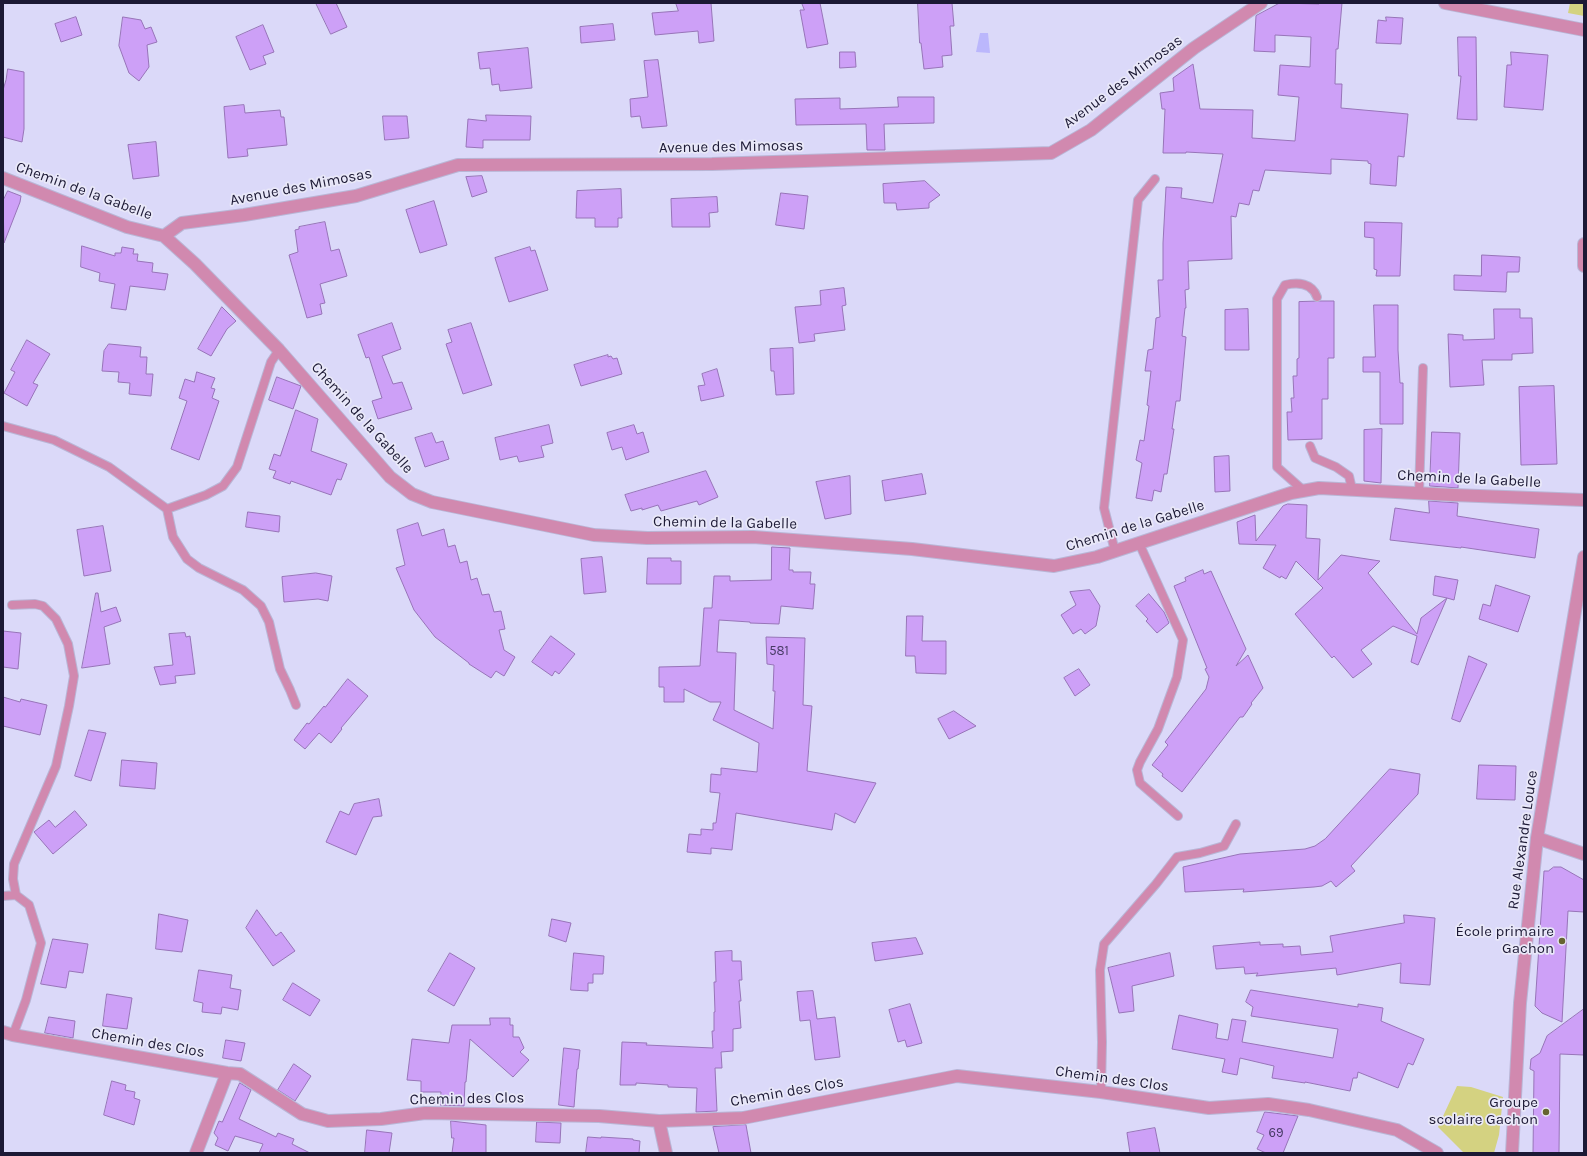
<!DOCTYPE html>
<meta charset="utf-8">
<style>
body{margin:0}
#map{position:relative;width:1587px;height:1156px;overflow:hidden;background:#dbd9f9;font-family:Karla,sans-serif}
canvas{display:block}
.frame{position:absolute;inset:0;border:4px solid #1c1935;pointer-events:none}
</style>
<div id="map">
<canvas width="1587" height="1156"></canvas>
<div class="frame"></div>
</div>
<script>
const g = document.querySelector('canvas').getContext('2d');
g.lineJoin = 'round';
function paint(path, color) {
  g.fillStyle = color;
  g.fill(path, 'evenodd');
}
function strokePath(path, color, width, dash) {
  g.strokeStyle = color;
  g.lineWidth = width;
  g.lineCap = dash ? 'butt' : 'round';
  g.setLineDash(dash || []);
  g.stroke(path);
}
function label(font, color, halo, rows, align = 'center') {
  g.font = font + ' Karla,sans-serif';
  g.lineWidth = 3.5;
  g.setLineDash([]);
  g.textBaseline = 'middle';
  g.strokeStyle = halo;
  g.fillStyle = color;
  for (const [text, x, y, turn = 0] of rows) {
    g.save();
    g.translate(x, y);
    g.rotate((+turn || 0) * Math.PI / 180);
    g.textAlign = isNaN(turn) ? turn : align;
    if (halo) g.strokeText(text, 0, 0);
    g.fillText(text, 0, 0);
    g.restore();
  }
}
paint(new Path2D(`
 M1570,3h14v13l-16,-3z
 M1457,1086l14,1 32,10 -4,38 -5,18h-30l-26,-26z`), '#d4d281');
paint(new Path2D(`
 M980,33h8l2,20 -14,-1z`), '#bbb7fc');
const building = new Path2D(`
 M316,3h20l11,24 -16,7z
 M676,3h35l3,38 -15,2 -1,-12 -43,4 -3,-22 26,-2z
 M802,3h18l8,41 -21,4 -7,-38h4z
 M918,3h34l2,23h-4l2,29 -10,1 1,11 -19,2 -3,-26h-1z
 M1280,3l39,1 1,-1h22l-4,46h-2l-1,35h7l-1,24 67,6 -4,43 -6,-1 -2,30 -26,-2 1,-20 -3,-1v-2l-37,-2v15l-66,-4 -6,21 -6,-1 -4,15 -10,-2 -3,14 -5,-1 1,43 -44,2 1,28 -4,1 1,18h-1l-3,28 4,1 -6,64h-4l-4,28h2l-7,45h-3l-3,18 -7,-2 -2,11 -16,-3 6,-35 -6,-3 4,-20 4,1 5,-35 -2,-1 4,-34h-6l3,-21 5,-1 3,-31 4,-1 -2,-37h5v-37l3,-56 16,1 -1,10 32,5 10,-49 -37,-2v1h-23l2,-44h-3l-2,-16 14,-2 -1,-13 20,-14 7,45 53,1 -1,28 43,3 4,-44 -21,-2 2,-30 30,2 1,-30 -36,-2v17l-21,-1 2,-35z
 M76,17l6,18 -21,7 -6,-18z
 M123,17l18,3 4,9 6,-2 6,15 -10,3 2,22 -10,14 -10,-8 -10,-27z
 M1386,17l17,1 -2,26 -25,-1 2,-23 8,1z
 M613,24l2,16 -34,3 -1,-16z
 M263,25l11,27 -11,4 3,8 -16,6 -14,-33z
 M1458,37h18l1,83 -20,-1 4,-43h-2z
 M528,48l4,40 -32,3 -1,-7 -7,1 -2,-17 -10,1 -2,-16z
 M840,52h15l1,15 -16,1z
 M1511,52l37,3 -5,55 -39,-3 3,-42h4z
 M658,60l9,66 -25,2 -2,-12 -9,1 -1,-18 18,-2 -4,-36z
 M8,69l16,3v57l-2,13 -19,-5v-47l3,-10z
 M898,97h36v26l-50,1 1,26h-18l-1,-26 -70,1 -1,-26 45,-1v11l58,-2z
 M244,105l1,8 35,-3 1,7h3l3,28 -40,4 1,7 -20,2 -4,-51z
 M486,115l45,1 -1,24h-47v8l-17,-1 2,-28 18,2z
 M383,116h24l2,22 -24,2z
 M156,142l3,34 -26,3 -5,-34z
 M482,176l5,16 -15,5 -6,-20z
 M925,181l15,14 -11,8v5l-32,2 -1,-7h-12l-1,-19z
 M621,189l1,29h-4v9h-23v-9h-19l1,-27z
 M8,191l13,5 -1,6 -16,41 -1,-42z
 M781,193l27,3 -4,33 -28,-4z
 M717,197l1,15 -9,1 1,14h-38l-1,-28z
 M434,201l13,44 -27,8 -14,-43z
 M325,222l6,29 8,-2 8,27 -27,8 5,19 -5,1 2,10 -15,4 -18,-63 9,-3 -3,-22 4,-1v-2z
 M1365,222l37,1 -2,53h-24l1,-6 -3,-1v-31l-9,-1z
 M82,246l33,10v-3h6l1,-6 12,2 -1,5h5l-1,7 16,2 -1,9 16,2 -3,16 -35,-4 -4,24 -15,-2 4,-24 -16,-3 1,-8 -19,-6z
 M530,247l1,4 4,-1 13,40 -39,12 -14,-44z
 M1482,255l38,2 -1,15h-12l-1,20 -52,-2v-15l27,1z
 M844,288l2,17 -4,1 3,24 -31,4 1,7 -16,2 -4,-36 26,-2 -1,-14z
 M1320,301h14v57h-6v41h-6v40l-34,1 -1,-28h5l-1,-14h3l-1,-22h4v-17l2,-1v-56z
 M1374,305h24v45l2,33h3v41h-23v-52h-17v-15h12z
 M222,307l14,14 -9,8 -16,27 -13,-7z
 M1248,309l1,41h-24v-40z
 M1494,309h26v9h12l1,35 -21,1v6h-30l2,25 -34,2 -2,-53 15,1v5l31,-1z
 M392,323l9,26 -19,7 11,28 9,-2 10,27 -34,10 -6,-18 10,-3 -13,-41 -3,1 -8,-23z
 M471,323l21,62 -29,9 -17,-50 6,-2 -4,-12z
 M27,340l23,14 -17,29 5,2 -11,21 -23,-13 11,-21 -4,-2z
 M109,344l32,3 -1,10h7l-1,17h7l-2,22 -22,-2 1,-11 -12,-1 1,-10 -17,-1 2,-20z
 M793,348l1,46 -18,1 -2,-24h-3l-1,-22z
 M608,355v2l3,-1 2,3 4,-1 5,16 -41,12 -7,-21z
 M717,369l7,27 -23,5 -3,-15 7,-1 -3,-11z
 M197,372l18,6 -4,10 4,1 -3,9 7,3 -20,59 -28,-11 16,-48 -8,-3 6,-19 9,3z
 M277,377l24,9 -8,23 -24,-9z
 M1554,386l3,78 -36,1 -2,-78z
 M296,410l22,9 -7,32 36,13 -6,16 -4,-1 -6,16 -40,-14 -1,3 -17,-6 3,-7 -7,-2 5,-15 6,2z
 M549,425l4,18 -12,3 3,11 -25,5 -2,-6 -17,4 -5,-22z
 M634,425l3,9 6,-2 6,20 -23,8 -4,-13 -10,3 -5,-17z
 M1382,429l-1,54 -17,-2v-51z
 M1432,432l28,1 -2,55 -28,-2z
 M432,433l4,10 7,-2 6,18 -24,8 -10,-29z
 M1229,456l1,35 -15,1 -1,-35z
 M706,471l12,26 -19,8 -2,-4 -36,10 -3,-6 -16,5v-2l-11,3 -6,-16z
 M922,474l4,20 -41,7 -3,-20z
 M850,476l1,38 -26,5 -9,-37z
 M1429,501l29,2 -1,13 82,13 -4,29 -74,-11v1l-71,-8 5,-32 34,5z
 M1288,504l19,1 -1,33 14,1 -2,41 23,-25 39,6 -12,12 49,61 4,-16 26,-20 -14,-3 2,-19 23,4 -4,20 -7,-2 -29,67 -7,-3 6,-26 -24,-10 -32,24 11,14 -19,14 -19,-22 -2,2 -5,-6 -32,-38 28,-26 -27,-27 -10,18 -5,-3 -1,2 -17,-10 13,-23 -37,-1 -2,-22 18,-7 1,26 27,-35z
 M248,512l32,4 -1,16 -33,-5z
 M418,523l4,13 22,-7 4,18 7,-2 5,18 7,-2 4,19 6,-2 5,17 7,-1 5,18 7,-1 4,18 -6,1 5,20 11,7 -11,19 -8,-5 -5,7 -22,-14v-1l-34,-26 -21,-27 -18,-42 9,-3 -8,-35z
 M103,526l8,45 -27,5 -7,-46z
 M772,547l18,1 -1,22h4v2h18l-1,12h5l-2,25 -32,-3 -2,18 -29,-1v-1l-31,-2 -2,32 19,1 -2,57 39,19 2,-38h-2l1,-26 -7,-1 -1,-27 39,1 -2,67 9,1 -5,65 69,12 -21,40 -20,-10 -3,17 -96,-17 -4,37 -21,-2v6l-24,-2 2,-18 12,1v-6l12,1v-7h3l4,-30 -10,-1 1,-18 10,1v-7l36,4 2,-29 -46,-23 8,-18h-11l-26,-13v13h-20v-15h-5v-20l41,-1 4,-58h8l2,-32h16v5l41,-1z
 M602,557l4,35 -22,2 -3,-35z
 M648,558h23v3h10v23h-34z
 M1203,570l1,4 7,-3 35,78 -10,17 12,-11 15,33 -12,15 1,1 -9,13h-3l-58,75 -20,-16 1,-2 -11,-9 16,-20 -3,-3 41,-53 3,-12 -4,-8 2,-1 -33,-82 12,-5 -1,-3z
 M316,573l16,3 -4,25 -10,-2 -34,3 -2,-25z
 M1496,585l34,11 -12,36 -39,-13 4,-15 7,2z
 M1090,590l10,16 -4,20 -11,8 -4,-5 -8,5 -12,-19 15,-10 -6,-13z
 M96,593h2l3,19 15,-5 5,14 -17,6 6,37 -28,4z
 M1149,594l15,18 5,11 -12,10 -11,-12 2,-2 -12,-13z
 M907,616h16l-1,25h24v33l-30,-1 -1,-17h-9z
 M3,631l18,2 -3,36 -15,-2z
 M185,633l1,4 4,-1 5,38 -20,2 1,7 -16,2 -6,-18 19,-2 -4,-31z
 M551,636l24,18 -16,20 -4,-3 -3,5 -20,-14z
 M1469,656l18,8 -27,58 -8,-3z
 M1079,669l11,16 -15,11 -11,-18z
 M348,679l20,17 -27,32 1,1 -11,14 -12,-10 -14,16 -11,-9 13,-17 2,1 15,-18 1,1z
 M3,697l17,5 1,-3 26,6 -7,30 -37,-9z
 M954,711l22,15 -27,13 -11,-20z
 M89,730l17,3 -15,48 -16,-5z
 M122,760l35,3 -2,26 -35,-3z
 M1479,765l37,1 -1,34 -38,-1z
 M1390,769l30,5 -2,20 -67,72 4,5 -19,16 -5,-6 -9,5 -8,1 -71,5 1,-3 -59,3 -2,-25 57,-13 65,-5 10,-3 10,-7z
 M379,799l3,17 -9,1 -17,38 -30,-13 14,-31 9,4 5,-11z
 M75,811l12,14 -34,29 -19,-22 15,-12 6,7z
 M1554,867h7l23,13v32l-16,-1 -6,111 -20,-9 -7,-7 9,-135h4z
 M257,910l19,26 5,-4 14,19 -22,15 -27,-38z
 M159,914l29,6 -6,32 -26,-3z
 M1404,915l31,3 -5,67 -30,-2 1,-20 -64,12 -1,-7 -80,8 2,-3 -13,1 -1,-7 -28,2 -3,-23 47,-4v3l23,-1v3l17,-1 1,9 32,-3 -3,-16 74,-13z
 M552,919l19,4 -5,19 -17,-6z
 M916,938l7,16 -48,7 -3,-18z
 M53,939l35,5 -5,29 -14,-2 -3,17 -25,-4z
 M732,951v10h9l1,19h-3l2,21h-2l2,27 -8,1v22l-12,1 1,16h-7l2,43 -21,1 1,-24 -29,-1v-2l-32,-2v2h-16l2,-43 25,1 -1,2 67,3 -1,-17h2v-19h1l-1,-30h2l-1,-30z
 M450,953l25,15 -21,38 -26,-15z
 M574,953l30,3 -1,18h-10v9h-5v8l-17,-1z
 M1170,953l4,23 -42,10 2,25 -15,2 -11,-45z
 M199,970l33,5 -2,13 11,2 -3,20 -16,-3 -1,7 -19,-2 1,-9 -9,-2z
 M293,983l27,17 -10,16 -27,-16z
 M1251,990l107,17v-3l25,4 -2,13 43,18 -11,26 -5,-2 -10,25 -40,-16 -1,6h-4l-3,13 -45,-9v1l-33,-5 2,-12 -34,-8 -3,17 -15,-3 3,-13 -53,-10 7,-34 39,9 -2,14 12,2 4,-21 14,2 -4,21 91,16 5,-29 -87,-13 2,-9 -7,-5z
 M813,991l4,28 18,-2 5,40 -25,3 -5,-40 -10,1 -3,-29z
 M107,994l25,4 -5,31 -24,-3z
 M910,1004l12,39 -15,4 -2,-7 -7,2 -9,-32z
 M1584,1009v46l-24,-1 -1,99h-26l1,-82 -4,-2 1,-10 9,-6 7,-17z
 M49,1017l26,4 -2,17 -28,-5z
 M490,1018h20v7h3v12h6l5,11 -4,4 9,8 -16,17 -43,-38 -4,43h-1l-1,24 -24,-1 1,-13h-20v-11l-14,-1 5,-41 37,4 3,-18h38z
 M226,1040l19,3 -4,18 -18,-3z
 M564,1048l16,2 -2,19h-1l-3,38 -15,-2z
 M294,1064l17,12 -16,25 -17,-11z
 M112,1081l14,4 -1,5 10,2 -1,6 6,2 -6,25 -30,-10z
 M240,1083l11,7 -12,29 37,18 2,-4 16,6 -2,5 18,9h-51l4,-9 -28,-8 -7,15 -13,-6 3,-7 -4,-5 5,-12 3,1z
 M1265,1112l33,4 -15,37h-17l-9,-4 7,-14 -7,-3z
 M451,1121l35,4v28h-34l2,-15h-2z
 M537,1122l24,1 -1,20 -24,-1z
 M746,1125l5,28h-32l-6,-26z
 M1155,1128l5,25h-30l-3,-20z
 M367,1130l25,3 -3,20h-24z
 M588,1137l13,1v-1l32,2v1l7,1 -1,12h-53z`);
paint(building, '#cda0f7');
strokePath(building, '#9774b8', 1);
const service = new Path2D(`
 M3,426l51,14 55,27 58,42 39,-14 17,-9 14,-19 34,-105 8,-12
 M1310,446l5,12 21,9 13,9 3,13
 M1304,491l-27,-24v-168l8,-14c13,-3 27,-2 32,12
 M1419,493l4,-125
 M167,509l6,28 14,22 12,9 44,22 18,16 8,16 11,47 10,21 6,15
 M1139,543l44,97 -6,37 -19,52 -18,33 -3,8 3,13 38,33
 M1115,551l-11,-43 34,-308 17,-21
 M12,605l23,-1 8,2 13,13 12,25 6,32 -5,30 -13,60 -42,98 -1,15 3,16
 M3,896l13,-1 13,10 12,38 -15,57 -13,35
 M1101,1092l1,-50 -2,-72 4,-26 52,-60 21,-27 23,-4 24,-7 12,-22`);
const minor = new Path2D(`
 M1445,3l139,27
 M3,178l124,49 37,9 31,28 84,86 111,127 22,17 20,8 162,33 53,3 106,-1 159,12 142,17 43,-9 194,-64 28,-5 134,7 131,5
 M164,236l18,-13 62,-8 112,-19 102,-31 254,-1 339,-11 40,-23 103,-82 67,-45
 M1584,244v22
 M1537,838l47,16
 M3,1032l10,3 214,38 13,1 62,40 26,7 53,-2 44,-6 174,3 60,5 84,-3 214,-42 144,16 108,16 59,-4 41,6 88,20 40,23
 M659,1121l7,32
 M196,1153l31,-80
 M1512,1153l8,-150 17,-165 47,-281`);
strokePath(service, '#b9b6d6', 10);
strokePath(minor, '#b9b6d6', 14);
strokePath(service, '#d189af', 8);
strokePath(minor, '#d189af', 12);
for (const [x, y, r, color] of [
 [1562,941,4,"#656430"],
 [1546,1112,4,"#656430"]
]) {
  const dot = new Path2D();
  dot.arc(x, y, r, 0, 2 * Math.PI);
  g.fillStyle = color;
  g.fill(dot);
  strokePath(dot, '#e9e8f8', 1.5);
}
label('13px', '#483b66', null, [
 ["581",779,651],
 ["69",1276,1133]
]);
label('15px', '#1c1935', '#e9e8f8', [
 ["Avenue des Mimosas",1123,82,-37],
 ["Avenue des Mimosas",731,147,-1],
 ["Avenue des Mimosas",301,187,-11],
 ["Chemin de la Gabelle",84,191,20],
 ["Chemin de la Gabelle",362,418,48],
 ["Chemin de la Gabelle",1469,479,3],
 ["Chemin de la Gabelle",725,523,1],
 ["Chemin de la Gabelle",1135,526,-17],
 ["Rue Alexandre Louce",1523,840,-82],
 ["Chemin des Clos",148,1043,10],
 ["Chemin des Clos",1112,1079,8],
 ["Chemin des Clos",787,1092,-10],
 ["Chemin des Clos",467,1099,-1]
]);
label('15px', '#1c1935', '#e9e8f8', [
 ["École primaire",1554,932],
 ["Gachon",1554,949],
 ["Groupe",1538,1103],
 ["scolaire Gachon",1538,1120]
], 'right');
</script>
